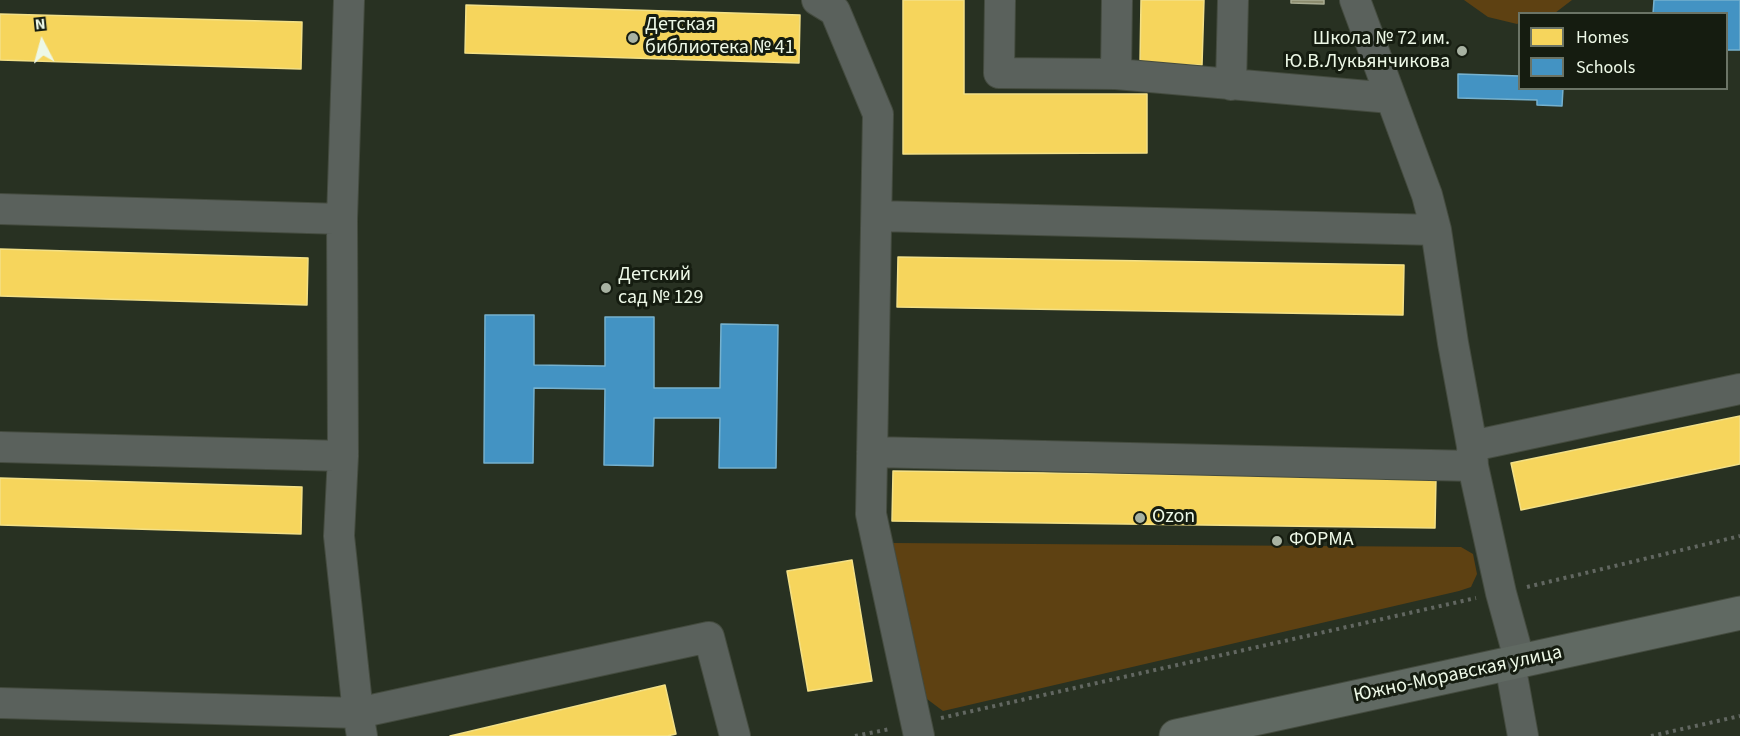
<!DOCTYPE html>
<meta charset="utf-8">
<style>
body{margin:0}
#map{position:relative;width:1740px;height:736px;overflow:hidden;background:#283122;font-family:"Source Sans 3",sans-serif}
canvas{display:block}
.legend{position:absolute;left:1518px;top:12px;width:210px;height:78px;box-sizing:border-box;background:#151c10;border:2px solid #6b7466;margin:0;padding:8px 10px;list-style:none;font-size:18px;color:#edf8e7}
.legend li{display:flex;align-items:center;gap:12px;height:30px}
.legend b{width:30px;border:2px solid #6b7466}
.north{position:absolute;left:12px;top:12px;width:60px;height:60px;-webkit-text-stroke:4px #151c10;paint-order:stroke;rotate:354deg;font-size:16px;font-weight:700;line-height:24px;text-align:center;color:#edf8e7}
.north::after{content:'';display:block;margin:auto;width:21px;height:27px;background:#edf8e7;clip-path:polygon(50% 0,100% 100%,50% 72%,0 100%)}
</style>
<div id="map">
<canvas width="1740" height="736"></canvas>
<ul class="legend">
<li><b style="height:16px;background:#f6d55c"></b>Homes</li>
<li><b style="height:16px;background:#4393c3"></b>Schools</li>
</ul>
<div class="north">N</div>
</div>
<script>
const g = document.querySelector('canvas').getContext('2d');
g.lineJoin = 'round';
function paint(path, color) {
  g.fillStyle = color;
  g.fill(path, 'evenodd');
}
function strokePath(path, color, width, dash) {
  g.strokeStyle = color;
  g.lineWidth = width;
  g.lineCap = dash ? 'butt' : 'round';
  g.setLineDash(dash || []);
  g.stroke(path);
}
function label(font, color, halo, rows, align = 'center') {
  g.font = font + ' "Source Sans 3",sans-serif';
  g.lineWidth = 6;
  g.setLineDash([]);
  g.textBaseline = 'middle';
  g.strokeStyle = halo;
  g.fillStyle = color;
  for (const [text, x, y, turn = 0] of rows) {
    g.save();
    g.translate(x, y);
    g.rotate((+turn || 0) * Math.PI / 180);
    g.textAlign = isNaN(turn) ? turn : align;
    if (halo) g.strokeText(text, 0, 0);
    g.fillText(text, 0, 0);
    g.restore();
  }
}
paint(new Path2D(`
 M1464,0h108l-17,13 -35,1 -1,9 -2,1 -29,-7z
 M893,543l568,4 12,7 4,20 -6,13 -12,4 -516,120 -20,-15z`), '#5e4112');
const homes = new Path2D(`
 M903,0h61v94h183v59l-244,1z
 M1141,0h63l-2,65 -62,-1z
 M466,5l334,10 -1,48 -334,-10z
 M0,14l302,8 -1,47 -301,-9z
 M0,249l308,9 -1,47 -307,-9z
 M898,257l506,8 -1,50 -506,-8z
 M1740,416v48l-219,46 -10,-47z
 M893,471l543,7 -1,50 -543,-7z
 M0,478l302,9 -1,47 -301,-9z
 M852,560l20,121 -64,10 -21,-120z
 M665,685l11,49 -9,2h-217z`);
paint(homes, '#f6d55c');
strokePath(homes, '#f3e086', 1.5);
const schools = new Path2D(`
 M1654,0h86v50h-14v-36h-73z
 M1458,74l62,2v12h43l-1,18 -25,-1v-5l-79,-2z
 M485,315h49v50l71,1v-49h49v71h66l1,-64 57,1 -2,143h-57l1,-50h-66l-1,48 -49,-1 1,-76 -71,-1 -1,75h-49z`);
paint(schools, '#4393c3');
strokePath(schools, '#76b1ce', 1.5);
const industry = new Path2D(`
 M1291,0h33v4l-33,-1z`);
paint(industry, '#8c8c6e');
strokePath(industry, '#a9ac92', 1.5);
const minor = new Path2D(`
 M349,0l-7,219 1,237 -4,80 19,177 4,23
 M817,0l18,11 43,103 -7,400 48,222
 M1000,0l-1,73 117,1 275,24
 M1355,0l72,195 9,35 17,113 19,103 1,20 28,127 19,69
 M1116,74l1,-74
 M1231,85l2,-85
 M0,209l342,10
 M877,216l559,14
 M1472,446l268,-57
 M0,447l343,9
 M872,452l601,14
 M1510,664l13,72
 M0,703l358,10 351,-76 26,99`);
const major = new Path2D(`
 M1176,736l564,-123`);
strokePath(minor, '#444b3f', 32);
strokePath(major, '#444b3f', 35);
strokePath(new Path2D(`
 M1527,587l213,-51
 M941,718l535,-120
 M855,736l35,-7
 M1651,736l89,-20`), '#626761', 4, [3, 4.5]);
strokePath(minor, '#5a615c', 30);
strokePath(major, '#606962', 33);
for (const [x, y, r, color] of [
 [633,38,6,"#a8b2a2"],
 [1462,51,6,"#a8b2a2"],
 [606,288,6,"#a8b2a2"],
 [1140,518,6,"#a8b2a2"],
 [1277,541,6,"#a8b2a2"]
]) {
  const dot = new Path2D();
  dot.arc(x, y, r, 0, 2 * Math.PI);
  g.fillStyle = color;
  g.fill(dot);
  strokePath(dot, '#151c10', 2);
}
label('20px', '#edf8e7', '#151c10', [
 ["Детская",645,26],
 ["библиотека № 41",645,49],
 ["Школа № 72 им.",1450,40,"right"],
 ["Ю.В.Лукьянчикова",1450,63,"right"],
 ["Детский",618,276],
 ["сад № 129",618,299],
 ["Ozon",1152,518],
 ["ФОРМА",1289,541]
], 'left');
label('20px', '#edf8e7', '#151c10', [
 ["Южно-Моравская улица",1458,675,-12]
]);
</script>
